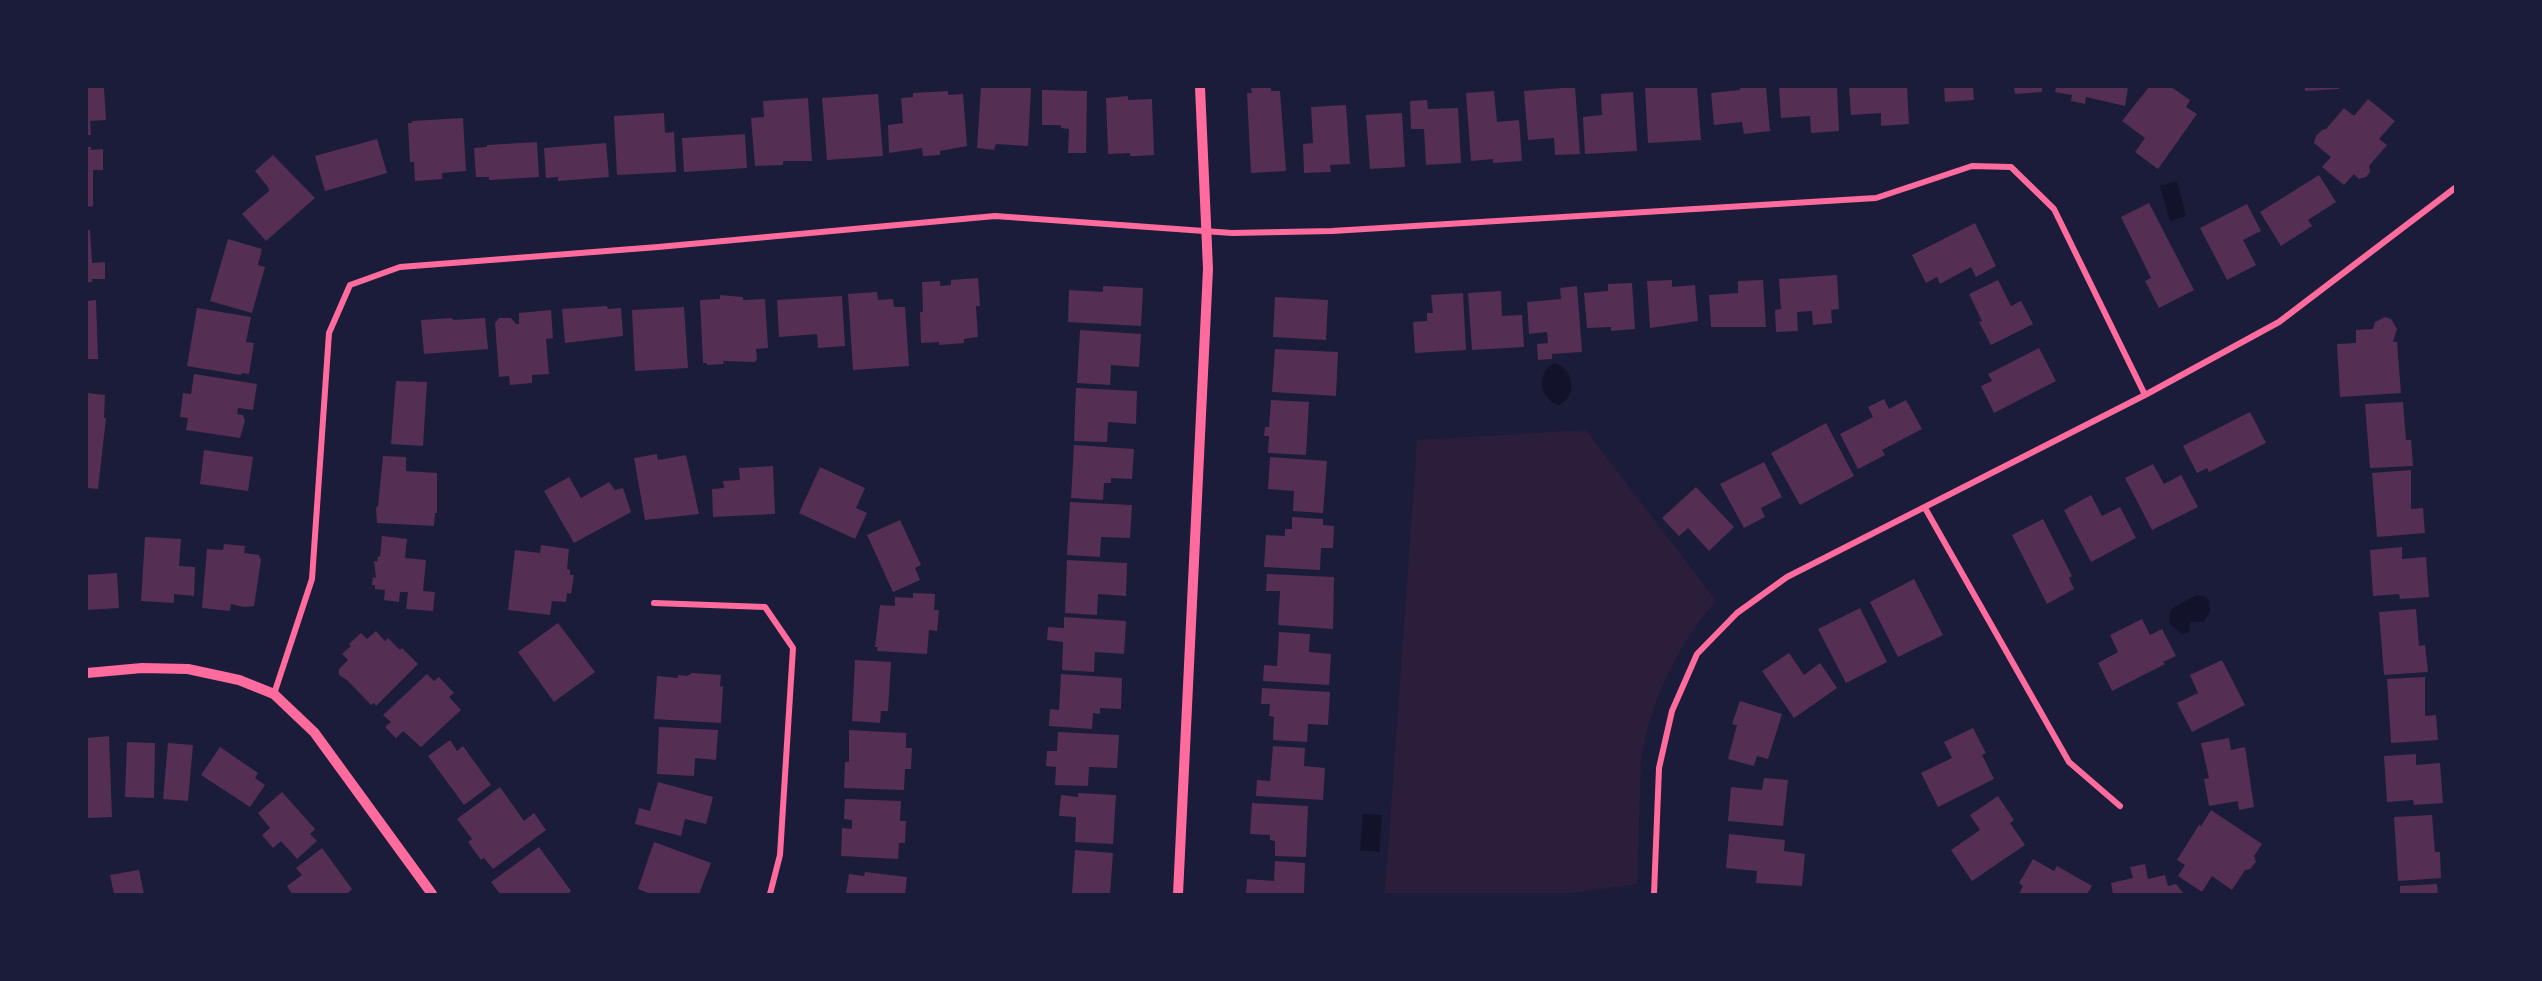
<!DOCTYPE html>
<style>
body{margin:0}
#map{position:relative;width:2542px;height:981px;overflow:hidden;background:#1b1b3a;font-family:"Varela Round",sans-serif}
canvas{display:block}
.frame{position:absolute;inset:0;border:88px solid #1b1b3a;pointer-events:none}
</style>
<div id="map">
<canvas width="2542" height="981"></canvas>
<div class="frame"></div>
</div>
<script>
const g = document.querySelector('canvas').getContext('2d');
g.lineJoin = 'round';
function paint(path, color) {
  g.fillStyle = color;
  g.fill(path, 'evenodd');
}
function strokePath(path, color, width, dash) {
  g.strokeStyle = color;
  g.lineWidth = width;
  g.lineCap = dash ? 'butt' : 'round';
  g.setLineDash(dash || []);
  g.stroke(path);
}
paint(new Path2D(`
 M1586,430l130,171c-41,48 -65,98 -75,160l-4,123 -71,10h-181l32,-454z`), '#2a1e3b');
paint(new Path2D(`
 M2177,181l9,35 -16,5 -10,-35z
 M1554,363c20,5 24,33 5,42 -19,-6 -24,-31 -5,-42z
 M2197,595l7,1 5,4 1,11 -6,11h-14l-1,10 -7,2 -12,-10 -1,-10 5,-7z
 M1363,814l19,1 -3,37 -19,-2z`), '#12122b');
paint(new Path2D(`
 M87,87h17l2,33 -16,1 1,14h-4z
 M981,87l50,1 -3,58 -32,-2 -2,6 -17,-2z
 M1271,87v4h9l6,80 -35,2 -4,-80h5l-1,-5z
 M1575,87l5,67 -25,1 -1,-17 -26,2 -4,-49z
 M1645,87h52l4,53 -53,3z
 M1766,87l4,44 -26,3 -2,-12 -28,3 -3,-32 29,-3v-2z
 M1779,87h58l2,44 -28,2 -1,-17 -29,2z
 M1849,87h58l2,37 -28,2v-13l-30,2z
 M1944,87h29l1,13 -29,2z
 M2014,87h28v5l-27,2z
 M2056,87h72l-3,19 -39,-9 -1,7 -14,-3 1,-6 -17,-3z
 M2149,87h22l19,13 -4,7 11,7 -39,55 -23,-17 10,-14 -23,-17z
 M2305,87h34v2l-34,2z
 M1042,90l45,1 -1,62h-18l1,-24 -8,-1v-3h-19z
 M948,91v4l15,-1 4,52 -27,5v4l-17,1 -1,-8 -33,5 -1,-28 15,-2 -2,-25 12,-1v-4z
 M1494,91l3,31 22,-2 3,41 -29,2v-4l-22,2 -5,-68z
 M1633,92l4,59 -52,3 -2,-37 19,-2 -1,-21z
 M878,94l5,62 -56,4 -5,-62z
 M1128,96v4l24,-1 2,56 -17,1h-7v-3l-22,1 -2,-56z
 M808,98l4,63h-29v4l-28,1 -4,-48 13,-1 -1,-16z
 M2368,99l27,22 -16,18 8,6 -18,21 1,6 -4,5 -7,2 -5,-5 -10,11 -22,-18 9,-10 -17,-14 2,-7 6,-6 4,-1 18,-21 10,8z
 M1427,100l1,9 30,-1 3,55 -35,2 -2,-36h-13l-1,-28z
 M1346,105l4,59 -20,1 1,7 -27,1 -1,-29 10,-1 -2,-36z
 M664,113l1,20 9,-1 2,40 -59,3 -3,-59z
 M1402,113l3,54 -35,2 -4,-54z
 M463,118l3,53 -24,2v6l-27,2 -1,-19h-4l-2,-39h4v-2z
 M745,134l2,34 -63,4 -2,-34z
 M377,139l10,34 -62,18 -10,-35z
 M537,142l2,35 -50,3v-3h-13l-2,-29 13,-1v-2z
 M606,143l3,34 -51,4v-4l-12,1 -2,-30z
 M87,147h4v3l12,-1v21h-10v36l-6,1z
 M273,155l42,43 -49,43 -24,-27 27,-23 -1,-4 -13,-16z
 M2319,175l17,27 -28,18 4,6 -31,20 -21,-34z
 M2149,203l45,87 -35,18 -14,-27 6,-3 -30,-61z
 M2247,204l14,27 -18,9 13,25 -29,15 -27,-52z
 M1975,223l21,43 -20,11 -5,-10 -31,17 -3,-7 -11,6 -14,-28z
 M87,230h3l2,33 13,-1v17h-13v3h-5z
 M228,239l34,10 -4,16 7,2 -13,46 -42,-12z
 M1837,275l2,34 -8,1 1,13 -19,2 -1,-14 -15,1 1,19 -22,1 -1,-22 6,-1 -2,-30z
 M978,278l2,28h-4l2,31 -14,2v4l-25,2v-3l-18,1 -1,-31h3l-1,-30 18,-1v5l11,-1v-5z
 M1672,280v7l23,-2 3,36 -48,7 -3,-47z
 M1763,280l3,47h-55l-2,-32 29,-2v-12z
 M1998,280l13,26 10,-5 12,23 -42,21 -12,-23 3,-1 -13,-27z
 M1632,283l3,46 -24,2v-4l-24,1 -3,-35 24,-2v-7z
 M1103,286l40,2 -2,38 -73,-4 1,-32 34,2z
 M1577,286l5,66 -30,2v5l-14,1 -1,-16 11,-1 -1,-11 -18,2 -2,-32 34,-3 -1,-11z
 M1501,291l1,25 20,-1 2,32 -52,3 -4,-57z
 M877,292l1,8 15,-1 1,8h11l4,59 -56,4 -5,-76z
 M1463,293l3,57 -51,3 -2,-31 14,-1v-8h6l-2,-18z
 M720,295l23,2v3l22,-1 3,49 -12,1 1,10 -2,3 -32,-1 1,3 -17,1v-2h-4l-3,-63 20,-1z
 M842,296l3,50 -27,2 -1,-14 -38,3 -2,-37z
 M1275,297l53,3 -2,40 -53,-3z
 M96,300l2,59h-11v-58z
 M607,306l1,3 13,-1 2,28 -58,7 -3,-34z
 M684,307l4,61 -53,3 -3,-61z
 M197,308l54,9 -5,25 8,1 -5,31 -7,-1 -1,2 -54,-9z
 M551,310l2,28 -7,1 3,35 -17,1v8l-22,2 -1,-9 -10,1 -4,-54 4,-5h12l5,6h3v-11z
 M2385,317l6,2 6,10 -4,13h4l4,51 -61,4 -3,-53 19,-1v-13l17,-1 2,-7z
 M452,318l1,2 32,-2 3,31 -64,5 -3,-34z
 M1080,330l61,4 -2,33 -28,-2 -1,20 -33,-2z
 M2039,348l17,33 -62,32 -13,-27 11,-5 -4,-7z
 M1275,349l63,3 -2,44 -64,-4z
 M194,374l63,10 -4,26 -15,-2 -1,6 6,1 2,6 -5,17 -54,-8 2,-12 -8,-1 3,-24 8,1z
 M396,381l31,1 -4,64 -32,-2z
 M1076,388l61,3 -1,33 -28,-2 -1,20 -33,-1z
 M87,393l18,2 -1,23h2l-8,71 -11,-1z
 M1884,399l5,10 17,-9 16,29 -40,21 3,5 -27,14 -18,-35 33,-17 -5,-10z
 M1271,400l38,2 -3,53 -38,-2 1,-17h-5l1,-9h4z
 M2403,402l3,38h5l2,26 -43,2 -5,-64z
 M2250,412l16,31 -57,29 -2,-4 -10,5 -14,-27z
 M1826,423l28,53 -54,29 -29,-52z
 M1074,445l60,4 -2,30 -21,-1v5h-7l-1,17 -32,-2z
 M204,450l49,7 -5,34 -48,-7z
 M657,454l1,6 28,-5 13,59 -54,6 -11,-62z
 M383,456l23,1v14l31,2v40h-2l-1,13 -57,-3 -1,-15 2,-2z
 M1270,457l57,4 -4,52 -30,-2 1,-20 -26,-2z
 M1764,462l18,35 -21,11 4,9 -21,11 -24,-44z
 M2153,464l11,20 17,-9 17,32 -46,23 -27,-52z
 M773,466l2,48 -62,3 -1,-28 12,-1 -1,-7 17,-1 -1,-12z
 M820,467l45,21 -9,20 11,5 -12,26 -56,-26z
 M2411,470v39l12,-1 2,25 -48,4 -5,-64z
 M569,477l12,21 28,-16 6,8 8,-2 8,24 -57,31 -30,-52z
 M1696,487l38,40 -25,24 -21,-23 -9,8 -17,-18z
 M2091,495l11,21 18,-9 16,31 -45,24 -27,-52z
 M1070,502l62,3 -2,33 -29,-1 -1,20 -33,-2z
 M1292,517l31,2v6l11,1 -1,22h-12l-1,22 -56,-3 2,-32 19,1v-7h7z
 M2043,519l29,57 -3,2 5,11 -27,15 -35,-69z
 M900,520l21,45 -6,3 5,12 -27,12 -26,-57z
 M382,536l25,3 -2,19 21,2 -3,31 12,1 -2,19 -27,-2 2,-17h-8l-1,10 -15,-2 1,-10 -10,-1v-4h-3l1,-8 3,1 -2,-17 3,1 1,-6 2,1z
 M145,537l36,2 -2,27 16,1 -1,29 -20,-2v9l-33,-2z
 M224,544l21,2 -1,7 15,2 2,5 -7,46 -10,1 -13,-3 -1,7 -28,-3 5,-59 16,1z
 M541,545l28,4 -2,20 3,1v5h4l-3,19 -4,-1 -1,9 -14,-1 -2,14 -42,-5 7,-60 25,3z
 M2402,547v12l24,-2 3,40 -29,2 -1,-5 -26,2 -3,-46z
 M1067,560l60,3 -1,33 -28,-2 -1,21 -32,-2z
 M117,573l2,35 -32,2v-35z
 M1267,574l67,3 -1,52 -55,-4 2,-34h-14z
 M1914,579l29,56 -45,22 -28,-55z
 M913,593l22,1 -1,16h5l-2,21 -8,-1 -2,24 -50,-3 1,-4h-3l5,-42 15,1v-9l18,1z
 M1860,608l27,54 -41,21 -28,-54z
 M2416,609l3,37 6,-1 3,27 -44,3 -5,-63z
 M1064,617l62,4 -2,33 -29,-2 -1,20 -32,-2 1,-28 -16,-2 1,-13 16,1z
 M2142,619l8,16 12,-6 14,27 -13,6 2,2 -53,27 -14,-28 20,-11 -8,-17z
 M558,623l37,49 -41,30 -36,-50z
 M376,631l9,10 3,-3 12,12 2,-2 16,16 -42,42 -2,-3 -3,2 -24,-25 -8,-5v-6l9,-9 -6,-6 9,-8 -2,-2 12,-11 6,6z
 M1279,632l31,2 -1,18 22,2 -2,31 -66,-4 1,-16 13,1z
 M1789,653l15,22 16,-12 17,25 -43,30 -32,-47z
 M855,660l36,2 -3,49h-7l-1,12 -28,-2z
 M2222,660l23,45 -53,27 -15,-29 21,-10 -8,-18z
 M692,673l29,2 -1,12 3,-1 -2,37 -67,-4 3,-43 21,2v-3l9,1z
 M427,674l7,7 5,-4 15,16 -5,4 12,13 -40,37 -18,-16 -7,7 -11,-11 6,-5 -8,-7z
 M1061,674l61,4 -1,31 -21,-1v6l-7,-1 -1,16 -43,-3 1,-17 9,1z
 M2425,677v39l11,-1 2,25 -47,3 -4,-64z
 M1262,688l68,4 -2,33 -20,-1 -1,18 -34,-2 1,-23 -5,-1 1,-12h-9z
 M1740,701l42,13 -14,45 -11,-3 -3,10 -26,-7 9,-34 -5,-1z
 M659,727l59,3 -2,30 -21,-2 -1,18 -37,-2z
 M1973,728l13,25 -4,2 12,24 -56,28 -17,-34 31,-15 -8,-16z
 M849,730l57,3v15h6l-1,21h-6l-1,21 -60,-2 1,-26h4z
 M1058,732l61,3 -2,33 -28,-1 -1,19 -33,-1 1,-18 -10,-1 1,-15h10z
 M109,736l3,81 -25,1v-80z
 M2229,738l2,12 14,-3 9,60 -15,3 -1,-9 -29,5 -5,-27 5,-1 -8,-35z
 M450,740l7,11 6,-5 28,39 -27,20 -36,-49z
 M127,742l28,1 -1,55 -29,-1z
 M168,743l25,2 -5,56 -25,-2z
 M1273,746l32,2 -1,18 21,2 -2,32 -67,-4 1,-16 13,1z
 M220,747l38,26 -3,5 10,7 -15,22 -49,-32z
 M2416,754v11l24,-2 3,40 -29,2 -1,-5 -26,2 -3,-46z
 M1764,778l24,2 -5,46 -55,-5 3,-34 31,3z
 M658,782l55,15 -7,27 -21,-5 -4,17 -46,-12 4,-16 11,3z
 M500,787l24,34 10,-8 12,17 -53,39 -9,-11 -3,2 -13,-18 4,-3 -15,-20z
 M282,792l33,37 -5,5 7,7 -20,18 -16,-18 -8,7 -11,-13 8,-7 -12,-15z
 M1078,793l38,2 -3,49 -38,-2 1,-25 -17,-1 2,-21 17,2z
 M1998,796l16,24 -4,3 15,22 -53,36 -21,-31 29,-20 -10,-15z
 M845,799l56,2 -1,20h6l-1,22h-6l-1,16 -57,-3 1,-28 10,1v-9l-8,-1z
 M1252,803l56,3 -2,51 -31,-1v-15l-5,-1v-5l-20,-1z
 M2211,810l51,34 -8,12 2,6 -6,7 -5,1 -13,20 -20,-14 -10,16 -24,-16 7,-11 -8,-5 22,-35 2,1z
 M2432,815l3,37h5l1,26 -43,3 -4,-64z
 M1729,834l56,6 -1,11 21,3 -3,32 -46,-3 1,-12 -31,-3z
 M654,842l57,21 -12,31h-48l-13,-5z
 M539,847l32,44 -3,3h-68l-9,-12z
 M322,848l30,41 -5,5h-55l-5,-8 15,-11 -6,-7z
 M1075,850l38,3 -3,41h-38z
 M2033,859l21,12 3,-5 35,20 -5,8h-68l4,-8 -4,-3z
 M1275,861l30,2 -1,31h-58l1,-15 27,2z
 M2145,864l3,15 17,-4 3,11 8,-2 8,10h-71l-2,-11 22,-5 -3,-11z
 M139,870l5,24h-30l-4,-19z
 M865,872l42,5 -2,17h-59l3,-20 15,2z
 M2437,884l1,10h-38v-8z`), '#542f53');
strokePath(new Path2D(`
 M1925,508l144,254 51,44
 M654,603l111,4 28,41 -13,207 -10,39
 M274,694l38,-115 17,-246 21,-48 50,-18 258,-20 337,-31 237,17 100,-2 544,-33 96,-32 39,1 43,42 91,186
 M1654,894l5,-126 13,-57 25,-57 40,-41 50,-36 358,-182 134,-73 176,-134`), '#ff6b9d', 6);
strokePath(new Path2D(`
 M87,673l55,-5 46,1 51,11 35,14 40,38 118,162
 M1178,894l30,-625 -8,-182`), '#ff6b9d', 10);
</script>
